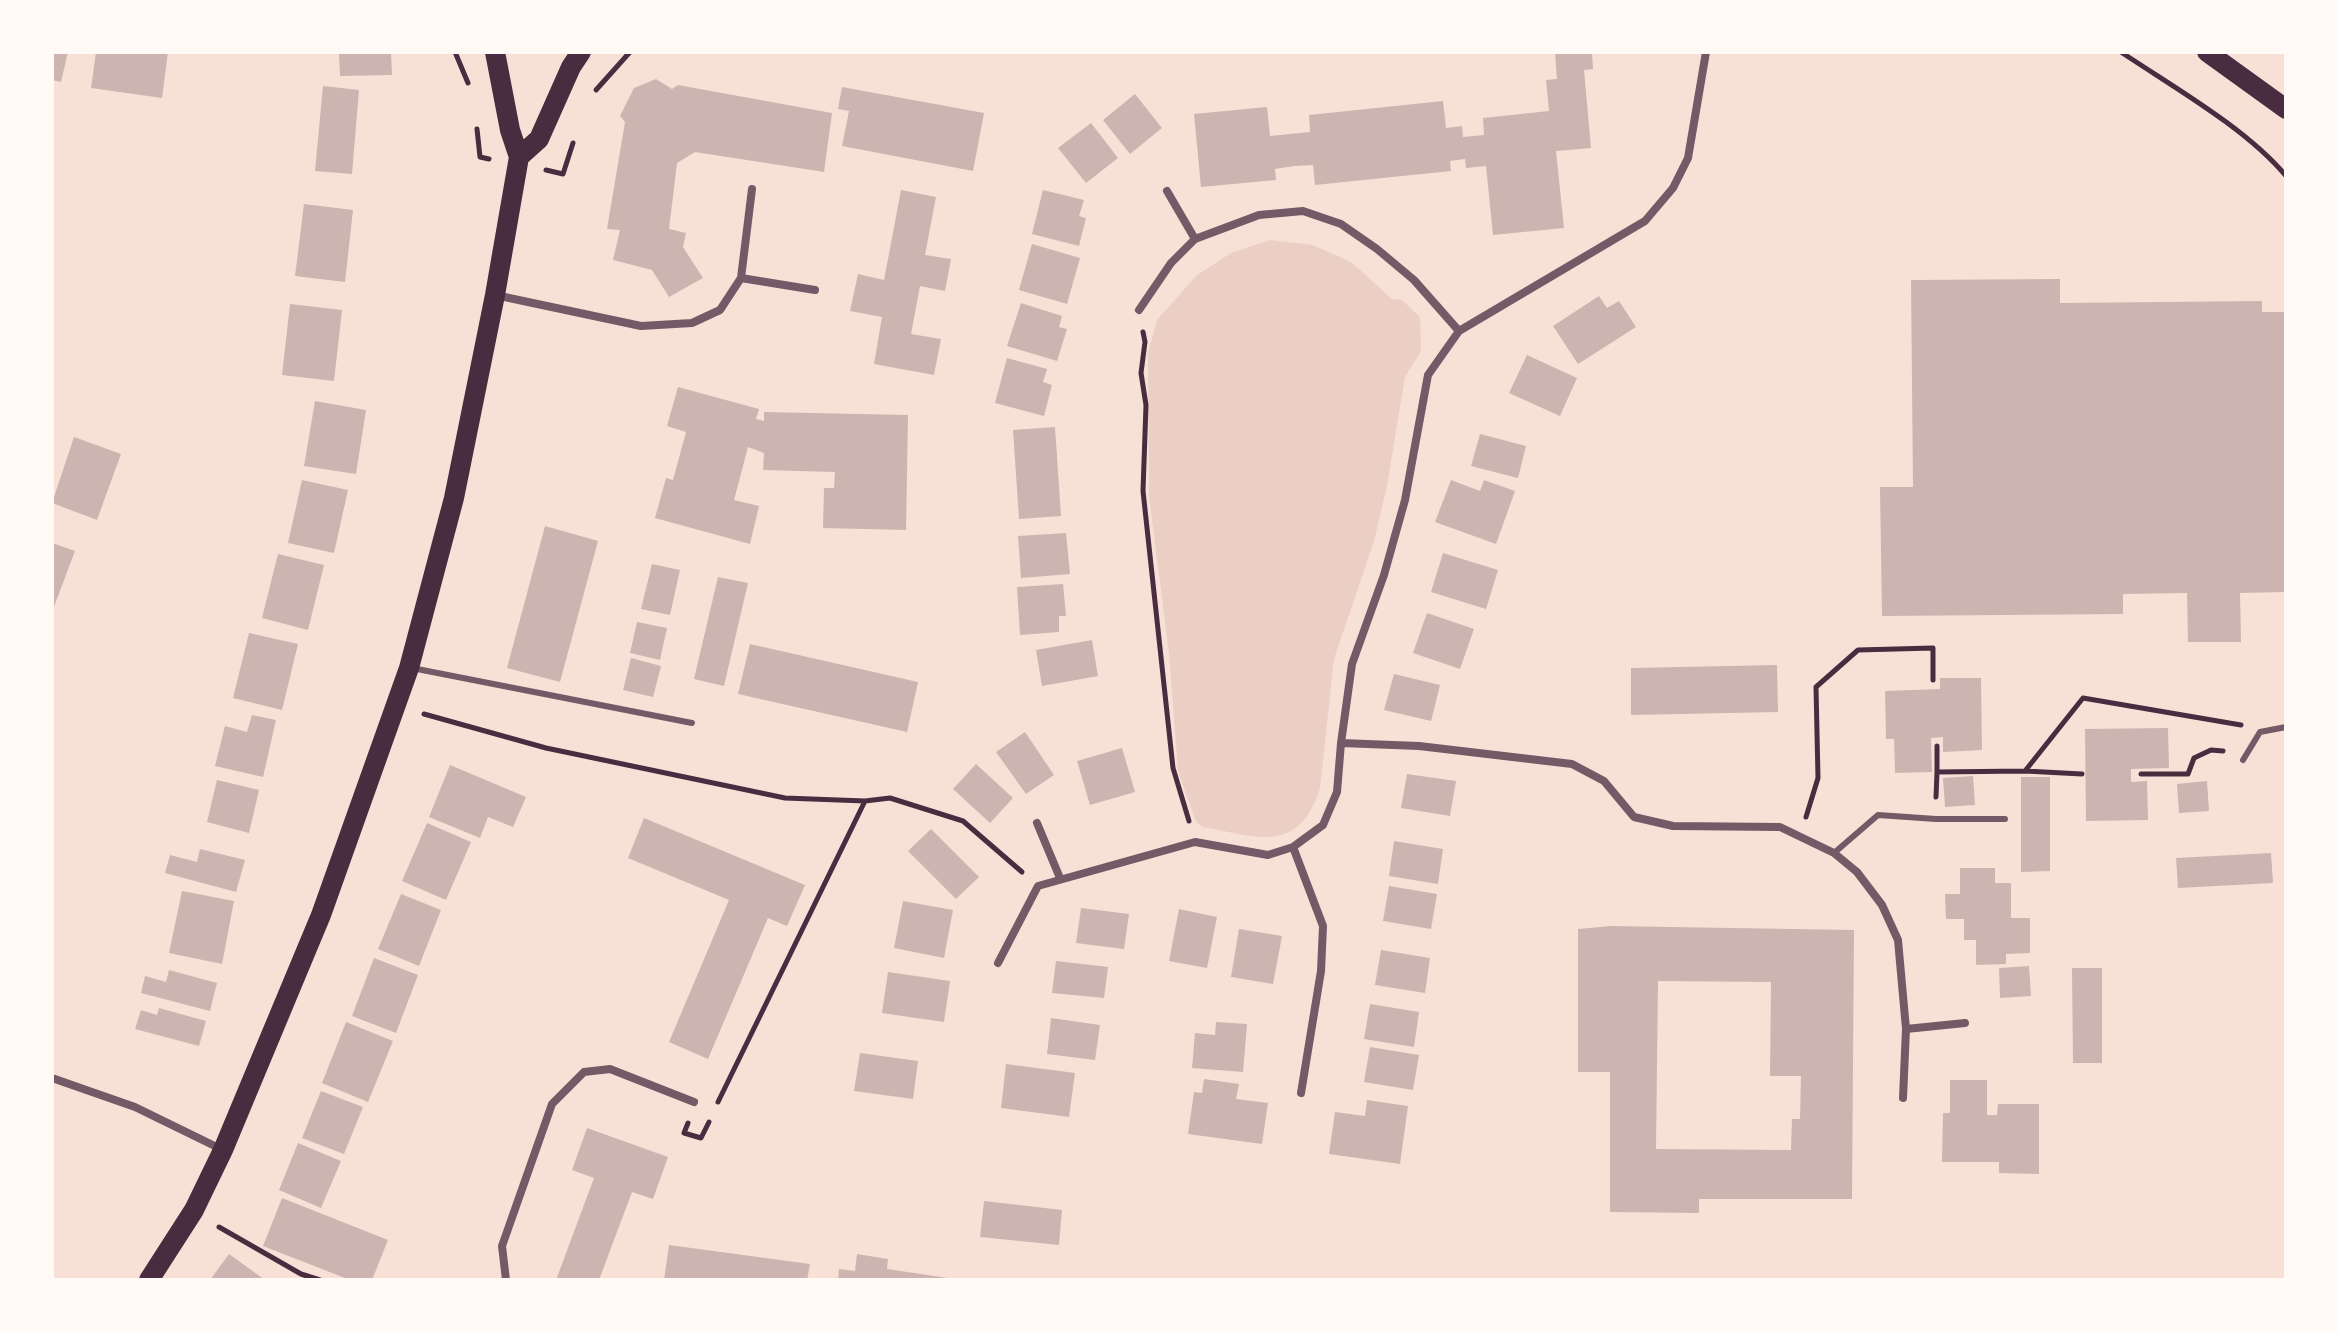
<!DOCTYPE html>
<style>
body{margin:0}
#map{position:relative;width:2338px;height:1332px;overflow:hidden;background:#f7e1d7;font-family:"Exo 2",sans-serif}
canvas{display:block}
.frame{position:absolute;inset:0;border:54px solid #fffaf5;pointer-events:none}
</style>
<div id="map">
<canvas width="2338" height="1332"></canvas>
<div class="frame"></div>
</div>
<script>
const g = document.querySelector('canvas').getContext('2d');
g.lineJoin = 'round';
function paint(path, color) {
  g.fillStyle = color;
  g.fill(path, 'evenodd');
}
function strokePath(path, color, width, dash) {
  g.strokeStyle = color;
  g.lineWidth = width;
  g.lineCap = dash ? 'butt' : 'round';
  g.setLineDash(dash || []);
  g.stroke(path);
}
paint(new Path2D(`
 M1270,240l43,5 38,17 41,37 10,1 18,17 1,34 -16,26 -18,109 -13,55 -40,118 -14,129c-21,67 -63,49 -117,39l-7,-5 -18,-51 -9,-117 -20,-158 -1,-143 9,-33 40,-45 34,-22z`), '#ebcfc5');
paint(new Path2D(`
 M52,52h16l-7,30 -9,-2z
 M96,52h72l-6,46 -71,-10z
 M339,52h52l1,23 -52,1z
 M1555,52h37l1,17 -9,1 7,78 -35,3 8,77 -71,7 -7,-69 -20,2 -1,-9 -15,2 1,10 -136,14 -2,-20 -19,1 -19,3 1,11 -75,7 -7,-73 73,-7 3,29 40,-4 -1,-17 134,-14 3,27 16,-2 1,11 21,-2 -1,-17 66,-7 -3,-31 11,-1z
 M656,79l16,10 6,-4 154,28 -8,59 -129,-20 -18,11 -8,66 17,4 -3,14 20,31 -34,19 -17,-27 -39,-10 7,-30 -13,-1 18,-107 -5,-6 14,-28z
 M323,86l36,4 -7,84 -37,-3z
 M842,87l142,26 -11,58 -131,-25 7,-35 -11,-2z
 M1135,94l27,34 -32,26 -27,-34z
 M1091,123l27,35 -32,25 -28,-35z
 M901,190l35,7 -11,58 26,4 -6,32 -25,-5 -9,48 30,5 -7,36 -60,-11 8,-47 -32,-6 8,-37 26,6z
 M1043,190l41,10 -5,16 7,2 -7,28 -47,-12z
 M304,204l49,6 -8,72 -50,-6z
 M1032,244l48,14 -13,46 -48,-14z
 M2060,279v24l202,-2v11h24v280l-46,1 1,49h-53l-1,-49 -64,1v20l-241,2 -2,-129h33l-2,-207z
 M1599,296l8,12 12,-7 17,26 -58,37 -25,-38z
 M1021,303l41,13 -3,11 8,2 -10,32 -50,-15z
 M290,304l52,6 -8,71 -52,-6z
 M1527,355l50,23 -17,38 -51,-23z
 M1007,358l40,11 -4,13 9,3 -8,31 -49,-13z
 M678,387l81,22 -3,10 8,2v-9l144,3 -2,115 -83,-2 1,-40h10l1,-16 -72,-2 1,-17 -16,-6 -14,53 25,6 -9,38 -95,-26 11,-40 7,2 13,-48 -19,-6z
 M315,401l51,9 -10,64 -52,-8z
 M1055,427l6,89 -42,3 -6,-89z
 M1480,434l46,12 -8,32 -47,-12z
 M74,437l47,17 -24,66 -45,-17z
 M302,480l46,10 -14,63 -46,-10z
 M1451,480l29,11 4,-11 31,11 -19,53 -61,-22z
 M545,526l53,15 -38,141 -53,-14z
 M1066,533l4,41 -49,4 -3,-42z
 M52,543l23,8 -23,61z
 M1443,553l55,17 -12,39 -55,-17z
 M278,554l46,11 -16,65 -46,-12z
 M652,564l28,6 -10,45 -29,-6z
 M718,577l30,6 -24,103 -30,-7z
 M1063,584l3,32h-7v16l-39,3 -3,-48z
 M1427,613l47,16 -14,40 -47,-16z
 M637,622l30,6 -7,32 -30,-7z
 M249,633l49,11 -16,66 -49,-12z
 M1092,640l6,36 -56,10 -6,-36z
 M750,644l168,38 -11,50 -169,-38z
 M631,658l30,8 -8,31 -30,-7z
 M1777,665l1,47 -147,3v-47z
 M1394,674l46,11 -9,36 -47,-11z
 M1940,678h41l1,72 -39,2v-15l-12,1 1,34 -37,1 -1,-34h-8l-1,-48 55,-2z
 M252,715l24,5 -13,57 -48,-11 10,-40 22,6z
 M2168,728l1,40 -38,1v13l16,-1 1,39 -62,1 -1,-92z
 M1025,732l29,43 -28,19 -30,-42z
 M1122,748l13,44 -45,13 -13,-44z
 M976,764l37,34 -23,25 -37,-34z
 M450,765l76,32 -13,30 -25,-10 -8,21 -51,-21z
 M1407,774l49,7 -6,35 -49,-8z
 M1973,776l2,29 -30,2 -2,-29z
 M2021,777h29v94l-29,1z
 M217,780l42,10 -10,43 -42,-11z
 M2207,781l2,30 -30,2 -2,-29z
 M644,818l161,67 -18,41 -19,-8 -60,141 -39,-17 60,-142 -101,-42z
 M427,823l44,19 -25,58 -44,-19z
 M931,829l48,48 -23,22 -48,-48z
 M1394,841l49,8 -5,35 -49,-8z
 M200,849l45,11 -9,32 -71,-19 5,-18 27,7z
 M2271,853l2,30 -95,5 -2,-30z
 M1960,868h35v15h16v35h19v35l-24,1v10l-30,1v-25h-12v-21h-18l-1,-25h15z
 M1389,886l48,8 -6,35 -48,-8z
 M182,891l52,10 -12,63 -53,-11z
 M401,894l40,16 -22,56 -41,-17z
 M903,901l50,9 -9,48 -50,-10z
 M1081,908l48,6 -5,35 -48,-6z
 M1179,909l38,8 -10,51 -38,-7z
 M1611,926l243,4 -2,269h-153v14l-89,-1v-140h-32v-143zM1658,981l113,1 -1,94h31l-1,43h-8l-1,31 -135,-1z
 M1239,929l43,7 -9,48 -42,-7z
 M1381,950l49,8 -5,35 -50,-8z
 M374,958l44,17 -22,58 -44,-17z
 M1056,961l52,6 -4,31 -52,-5z
 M2029,966l2,30 -31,2 -1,-30z
 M2072,968h30v95h-29z
 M169,970l48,13 -7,28 -69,-18 4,-17 21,6z
 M888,972l62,9 -6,41 -62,-9z
 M1370,1004l49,8 -5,35 -50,-8z
 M159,1008l47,13 -7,25 -64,-17 6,-19 16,5z
 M1051,1018l49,7 -5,35 -48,-6z
 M346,1022l47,19 -25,61 -46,-19z
 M1216,1022l31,2 -4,48 -51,-4 3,-35 20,2z
 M1370,1047l49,8 -6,35 -49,-8z
 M860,1053l58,8 -5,38 -59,-8z
 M1006,1064l69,9 -6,44 -68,-9z
 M1204,1079l35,5 -3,15 32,4 -6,41 -74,-10 6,-42 8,1z
 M1950,1080h37v35h10l1,-11h41v70l-40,-1v-11h-57l1,-49h7z
 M321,1091l42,16 -19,47 -42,-16z
 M1367,1100l41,6 -8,58 -71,-10 6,-42 30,4z
 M587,1128l81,29 -15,42 -21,-7 -33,88h-43l38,-102 -22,-8z
 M298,1143l43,18 -20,47 -42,-18z
 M282,1198l106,42 -16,40h-22l-87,-34z
 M984,1201l78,9 -3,35 -79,-8z
 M669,1245l141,19 -3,16h-143z
 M229,1254l36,26h-55z
 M857,1254l31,5 -1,10 74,11h-123l1,-11 16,2z`), '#ccb4b1');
strokePath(new Path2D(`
 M455,52l13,31
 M2121,52c52,35 125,76 165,124
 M596,90l34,-38
 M477,129l3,28 9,2
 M546,170l17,4 10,-31
 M1143,332l2,10 -4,31 5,32 -3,86 30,277 16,53
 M424,714l122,34 239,50 80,3 25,-3 73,23 59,51
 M2025,771l57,3
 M1937,772v-26
 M2141,774h47l6,-16 17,-8 12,1
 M1936,797l1,-25 88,-1 58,-73 158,27
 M1806,817l12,-39 -2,-91 42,-37 75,-2v32
 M718,1102l147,-301
 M688,1123l-4,10 17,5 8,-16
 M219,1227l82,47 19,6`), '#4a2c40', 5);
strokePath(new Path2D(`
 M412,668l280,55
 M2243,760l17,-28 26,-5
 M1834,853l44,-38 58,4h69`), '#755966', 6);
strokePath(new Path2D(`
 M1167,191l28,48
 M741,278l74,12
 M495,295l146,31 51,-3 28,-13 21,-32 11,-89
 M1139,310l32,-47 24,-24 64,-24 44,-4 38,13 36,25 37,31 45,51
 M1341,743l78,3 153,18 32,17 30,36 39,9 107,1 54,26 23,19 25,33 16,35 8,89 -3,69
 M1037,823l23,55
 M1293,847l30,79 -2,45 -20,122
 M998,963l40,-77 157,-44 73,13 25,-8 30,-22 14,-33 4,-49 11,-79 32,-89 21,-75 23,-125 31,-44 186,-110 28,-33 15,-30 18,-106
 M1906,1029l59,-6
 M52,1078l83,29 88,43
 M506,1280l-4,-34 50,-142 32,-32 26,-3 84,33`), '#755966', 8);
strokePath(new Path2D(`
 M2207,52l79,57
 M519,157l20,-18 32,-72 10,-15
 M149,1280l45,-70 29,-60 98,-235 88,-247 45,-170 41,-203 24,-138 -9,-27 -15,-78`), '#4a2c40', 20);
</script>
